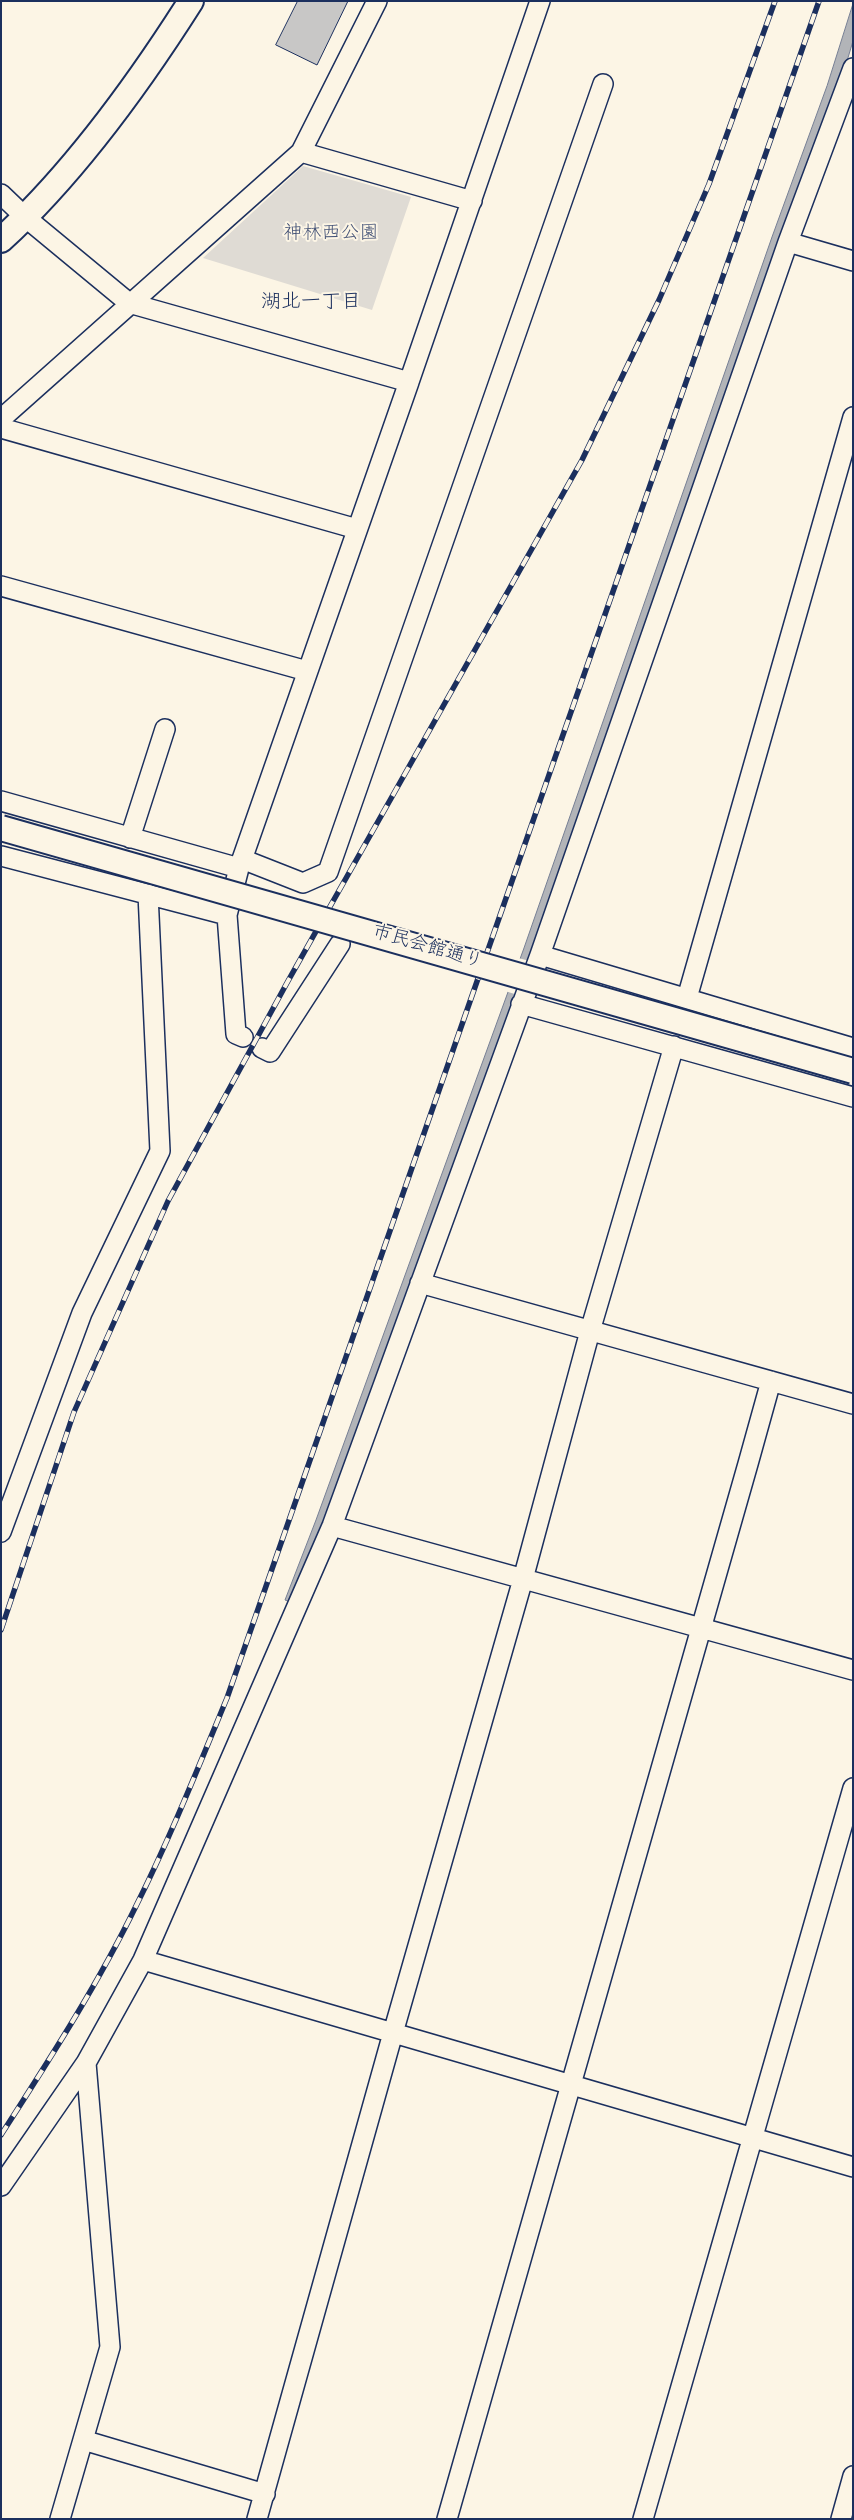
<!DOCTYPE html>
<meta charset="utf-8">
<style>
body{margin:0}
#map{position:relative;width:854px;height:2520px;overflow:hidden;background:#fcf5e5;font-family:Dekko,sans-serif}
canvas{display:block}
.frame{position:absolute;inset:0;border:2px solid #1b2f5e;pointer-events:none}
</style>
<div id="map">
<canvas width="854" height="2520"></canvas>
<div class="frame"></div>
</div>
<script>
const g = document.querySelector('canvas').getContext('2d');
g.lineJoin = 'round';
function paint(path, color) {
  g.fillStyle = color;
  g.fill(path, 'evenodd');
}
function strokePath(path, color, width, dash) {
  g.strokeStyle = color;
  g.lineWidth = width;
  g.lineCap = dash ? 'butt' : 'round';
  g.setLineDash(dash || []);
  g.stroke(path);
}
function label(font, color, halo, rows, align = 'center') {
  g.font = font + ' Dekko,"Klee One",sans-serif';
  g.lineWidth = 4;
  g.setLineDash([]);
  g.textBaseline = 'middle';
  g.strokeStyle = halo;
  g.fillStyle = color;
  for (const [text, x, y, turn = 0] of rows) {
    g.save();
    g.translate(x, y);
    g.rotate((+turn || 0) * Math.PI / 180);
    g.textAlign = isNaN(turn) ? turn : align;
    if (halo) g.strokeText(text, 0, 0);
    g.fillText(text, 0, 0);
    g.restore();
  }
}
paint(new Path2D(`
 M303,166l108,31 -39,113 -169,-52z`), '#dfdbd4');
const water = new Path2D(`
 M853,4v37l-15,50 -303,861 -240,652 -10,-4 31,-80 208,-572 248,-711 55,-151z`);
paint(water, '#b2b4b8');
strokePath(water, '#767f94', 1);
paint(new Path2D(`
 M518,958l16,4 -13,34 -16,-5z`), '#fcf5e5');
const building = new Path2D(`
 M298,1h50l-31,64 -41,-20z`);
paint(building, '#c8c7c6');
strokePath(building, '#1b2f5e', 1);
const minor = new Path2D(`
 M301,152l171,49
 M1,194l24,23 104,86 280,79 131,-381
 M788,242l65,19
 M1,419l300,-267 76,-151
 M1,428l356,101
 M1,586l306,85
 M1,801l238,67 -12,47 -226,-59
 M130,838l35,-109
 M242,859l61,24 25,-11 275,-788
 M239,868l170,-486
 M227,915l9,119 7,3
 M540,955l313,93
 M687,998l166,-581
 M521,1004l332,93
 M262,1048l8,4 70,-108
 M420,1283l433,121
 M332,1526l521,144
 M1,1532l81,-219 78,-162 -12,-257
 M143,1960l710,207
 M1,2186l85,-123 57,-103 189,-434 208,-571 248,-713 65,-174
 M83,2440l182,54
 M60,2519l50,-172 -24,-284
 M257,2519l136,-486 130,-454 67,-248 84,-285
 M447,2519c107,-380 219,-758 324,-1138
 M643,2519l210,-731
 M841,2519l12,-43`);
const tertiary = new Path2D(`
 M1,240c72,-66 138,-157 190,-239`);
strokePath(minor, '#1b2f5e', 22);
strokePath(tertiary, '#1b2f5e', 28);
strokePath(minor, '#fcf5e5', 19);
strokePath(tertiary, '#fcf5e5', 24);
const rail = new Path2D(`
 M1,1630l73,-218 94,-211 120,-220 294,-521 77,-160 50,-116 66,-183
 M1,2135c48,-75 96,-149 135,-229 34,-68 62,-138 91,-208l592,-1697`);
strokePath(rail, '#1b2f5e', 5.5);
strokePath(rail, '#fcf5e5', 4, [11]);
const tertiaryBridge = new Path2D(`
 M1,828l852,243`);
strokePath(tertiaryBridge, '#1b2f5e', 28, []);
strokePath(tertiaryBridge, '#fcf5e5', 24);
label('19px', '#425176', '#fcf5e5', [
 ["神林西公園",331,235]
]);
label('19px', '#1b2f5e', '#fcf5e5', [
 ["市民会館通り",427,949,16]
]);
label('20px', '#1b2f5e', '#fcf5e5', [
 ["湖北一丁目",311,304]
]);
</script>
